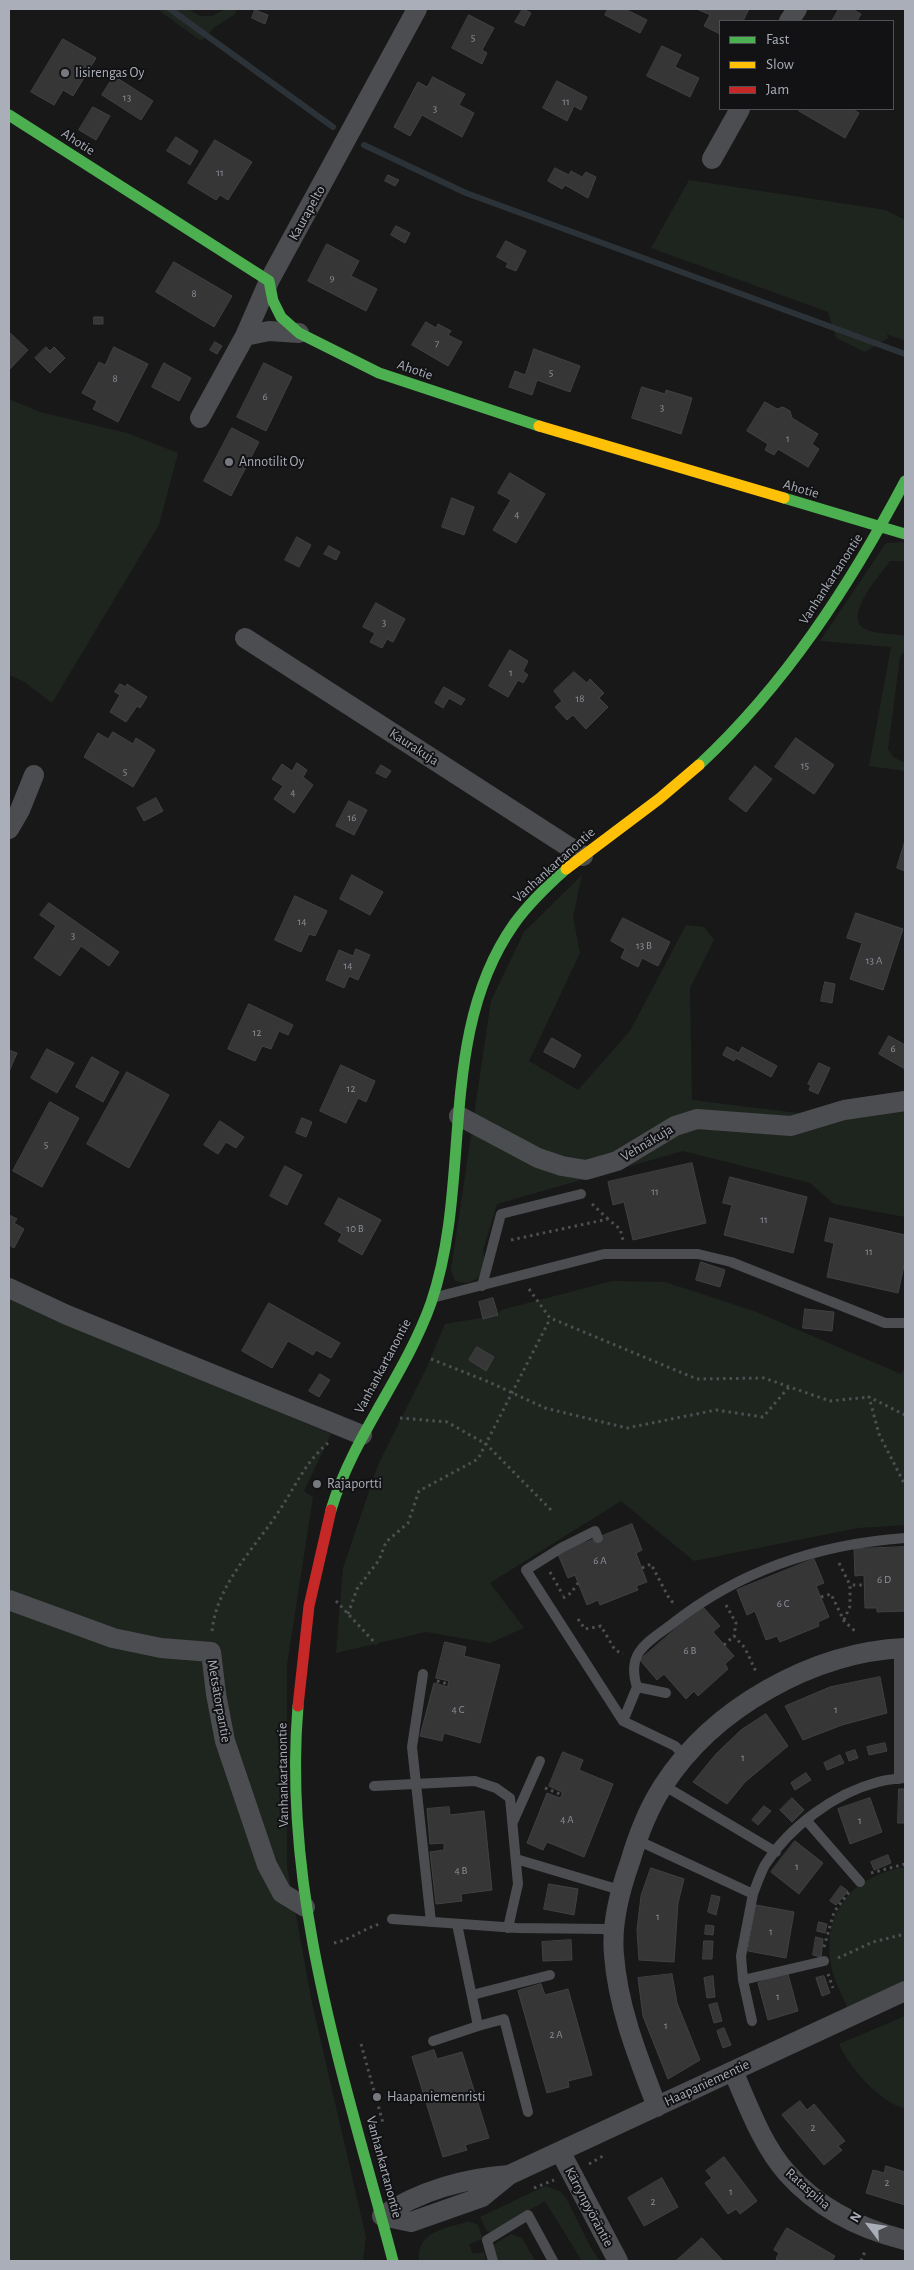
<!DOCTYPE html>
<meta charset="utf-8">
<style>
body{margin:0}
#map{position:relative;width:914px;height:2270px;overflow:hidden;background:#181818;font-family:"Alegreya Sans",sans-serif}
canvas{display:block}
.frame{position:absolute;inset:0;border:10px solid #a9aeb8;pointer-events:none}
.legend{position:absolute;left:719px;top:20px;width:175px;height:90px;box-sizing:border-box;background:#121214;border:1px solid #4e5056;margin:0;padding:6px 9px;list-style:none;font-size:15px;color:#a9aeb8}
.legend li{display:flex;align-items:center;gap:10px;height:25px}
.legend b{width:25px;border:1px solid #4e5056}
.north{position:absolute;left:844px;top:2200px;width:50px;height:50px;-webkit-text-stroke:4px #121214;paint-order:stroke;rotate:301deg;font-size:14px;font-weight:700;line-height:20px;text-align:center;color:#a9aeb8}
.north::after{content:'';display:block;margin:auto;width:18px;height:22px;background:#a9aeb8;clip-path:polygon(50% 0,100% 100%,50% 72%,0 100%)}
</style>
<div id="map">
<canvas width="914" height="2270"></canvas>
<div class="frame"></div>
<ul class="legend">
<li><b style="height:6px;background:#4caf50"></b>Fast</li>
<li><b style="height:6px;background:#ffc107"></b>Slow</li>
<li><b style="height:6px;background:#c62828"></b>Jam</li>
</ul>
<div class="north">N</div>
</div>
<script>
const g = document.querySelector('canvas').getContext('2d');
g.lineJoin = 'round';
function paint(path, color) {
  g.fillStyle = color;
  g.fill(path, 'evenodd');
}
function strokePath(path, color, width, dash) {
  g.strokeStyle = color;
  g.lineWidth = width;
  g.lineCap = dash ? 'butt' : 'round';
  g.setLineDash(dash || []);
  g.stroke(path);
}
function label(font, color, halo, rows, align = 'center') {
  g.font = font + ' "Alegreya Sans",sans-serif';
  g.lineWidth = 4;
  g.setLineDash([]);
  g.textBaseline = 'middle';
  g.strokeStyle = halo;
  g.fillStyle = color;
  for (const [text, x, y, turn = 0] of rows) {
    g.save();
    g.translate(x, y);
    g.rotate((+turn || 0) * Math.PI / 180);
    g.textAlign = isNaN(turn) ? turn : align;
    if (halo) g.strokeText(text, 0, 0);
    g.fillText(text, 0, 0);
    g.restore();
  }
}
paint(new Path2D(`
 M157,9h31l12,7h12l14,-7h12l-4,6 -19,12 -14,14z
 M689,180l197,30 19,10v121l-18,-7 1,4 -23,14 -29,-14 -8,-26 -177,-64z
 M9,399l31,13 87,21 51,20 -19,72 -107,178 -29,-22 -14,-6z
 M905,542v19h-15c-9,13 -53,61 -20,70 11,3 24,3 35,5v15l-5,6 -12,92 5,8 12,6v8l-36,-5 22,-119 -71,-6 66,-98z
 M582,875l-9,42 7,36 -51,108 49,29 52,-59 56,-106 18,2 10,13 -24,48 2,112 114,14 88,-22 11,1v124l-71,-13 -24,-21 -127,-32 -186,53 -14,46c5,20 -6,39 -28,31l-4,-11 40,-269 33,-69z
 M612,1281l53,1 89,29 147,63 4,-6v157l-47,3 -164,33 -73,-60 -131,82 34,45 -34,15 -64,-11 -90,21 7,-85 35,-103 48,-96 19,-45 53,-9 3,-5z
 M9,1297l322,137 -27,57 9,6 -26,168v201l25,137 54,234 -3,24h-354z
 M905,1867v114l-58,26c-5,-13 -14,-28 -16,-43 -9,-54 23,-88 74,-97z
 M905,2016v93c-27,-9 -54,-39 -66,-65z
 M545,2186l15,5 6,7 25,50 9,13h-18l-37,-60 -54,31 -4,-1 -7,-14z
 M469,2221l9,4 5,14 -14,5 4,10 11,-2 2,9h-67c-2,-31 27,-32 50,-40z
 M511,2234l11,4 13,23h-34l-4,-2 -4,-14z`), '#1e251f');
strokePath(new Path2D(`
 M170,9l163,118
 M364,145l102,48 439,161`), '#2b3339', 6);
const building = new Path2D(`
 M523,9l8,4 -7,13 -9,-4z
 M608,9h17l22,11 -7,13 -35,-18z
 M697,9h52l-6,12h-23v13l-16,-8 6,-11z
 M839,9h13l9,5 -4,7h-25z
 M255,10l13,5 -3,9 -13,-6z
 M469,15l25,13 -12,22 5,3 -5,11 -30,-16z
 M63,39l33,19 -23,38 -10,-6 -9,15 -23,-13z
 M662,46l19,9 -6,12 24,11 -9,19 -43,-21z
 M114,76l39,25 -12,19 -39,-25z
 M433,77l32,17 -6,11 15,8 -12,24 -40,-22 -12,21 -16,-9 24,-45 9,5z
 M557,81l30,16 -6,13 -7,-4 -7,15 -24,-13z
 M93,107l17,9 -14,24 -17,-10z
 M800,109h52l7,4 -14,25 -46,-27z
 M176,137l22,14 -8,14 -23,-14z
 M215,140l37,22 -24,38 -8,-5 -4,5 -28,-17z
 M555,168l14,7 2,-4 11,6 4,-5 10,5 -8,21 -23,-13 -3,4 -14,-8z
 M388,175l11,5 -4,6 -10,-5z
 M396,226l14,7 -5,10 -14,-8z
 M506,241l20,10 -10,20 -10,-4 2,-4 -11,-6z
 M327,244l32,17 -8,15 26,13 -11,22 -58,-30z
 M174,262l58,34 -18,31 -58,-35z
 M94,317h9v7h-9z
 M426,322l10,6 2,-4 13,7 -3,4 14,7 -14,24 -36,-21z
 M9,332l19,18 -19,20z
 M215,342l7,4 -5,8 -7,-4z
 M46,347l4,4 4,-4 11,11 -15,15 -15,-15z
 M114,347l34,17 -30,58 -25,-13 4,-8 -15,-8 17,-31 6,3z
 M534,349l46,17 -10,26 -33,-12 -5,15 -23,-8 6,-16 10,4z
 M164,363l27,15 -12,23 -27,-14z
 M264,363l28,14 -26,54 -29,-14z
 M642,387l23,7 1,-4 26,8 -11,36 -49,-16z
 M765,402l12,7 6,-2 7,4 2,7 26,16 -6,10 7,5 -11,18 -30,-18 -4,6 -9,-5 3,-6 -21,-13z
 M232,428l27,14 -28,54 -27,-15z
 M510,473l35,21 -29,49 -23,-13 18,-30 -13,-7z
 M452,498l22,9 -10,28 -22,-8z
 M297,537l14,8 -12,22 -14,-7z
 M329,546l11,6 -4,8 -12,-6z
 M376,603l29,16 -12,23 -6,-3 -5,9 -12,-6 5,-9 -12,-6z
 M510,650l18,11 -5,10 5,4 -5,8 -5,-3 -10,17 -19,-11z
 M574,672l13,11 3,-4 14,14 -5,5 9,9 -22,22 -13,-14 -6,5 -12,-13 7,-6 -8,-10z
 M120,684l6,3 1,-3 20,13 -7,11 -3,-2 -11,16 -16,-10 10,-17 -5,-3z
 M444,687l21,12 -4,6 -12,-7 -6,10 -8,-5z
 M113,732l20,12 3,-6 19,12 -22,37 -49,-30 14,-24 10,6z
 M796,738l38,27 -20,29 -39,-27z
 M297,763l10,7 -4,7 10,8 -19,28 -20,-14 9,-13 -11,-7 10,-15 10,7z
 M381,765l10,6 -5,7 -10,-5z
 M755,766l17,13 -26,33 -17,-13z
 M156,798l7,13 -19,10 -7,-13z
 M349,801l18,9 -13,25 -18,-9z
 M905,841v30l-8,-3z
 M352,875l31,17 -13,23 -30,-16z
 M295,896l32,15 -12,25 -6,-2 -8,18 -26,-12z
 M49,903l70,49 -10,14 -28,-20 -21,30 -26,-18 22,-32 -16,-11z
 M856,913l47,16 -20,61 -33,-11 12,-36 -15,-5z
 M623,918l47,24 -12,24 -16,-8 -4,9 -17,-9 4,-9 -14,-8z
 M356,949l14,6 -12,25 -9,-4 -5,12 -18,-8 13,-30 14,6z
 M825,982l10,2 -3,19 -11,-2z
 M249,1004l44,21 -5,10 -9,-4 -8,18 -9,-3 -7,15 -27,-12z
 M889,1036l16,9v24l-26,-15z
 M552,1038l29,17 -7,13 -30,-16z
 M727,1047l12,6 3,-6 35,19 -6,11 -35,-19 -2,3 -11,-6z
 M47,1049l27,14 -17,30 -26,-15z
 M9,1050l8,3 -8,19z
 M92,1057l27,15 -16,30 -27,-15z
 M819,1063l11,5 -12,26 -9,-4 2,-5 -3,-1z
 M341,1065l34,16 -9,21 -8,-4 -12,25 -26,-12z
 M127,1072l42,23 -40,73 -42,-24z
 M50,1102l29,16 -37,69 -29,-16z
 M302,1118l10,4 -6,15 -10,-4z
 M220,1121l24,16 -8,11 -10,-6 -8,12 -14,-9z
 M692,1163l14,60 -73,17 -9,-38 -11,3 -5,-23z
 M285,1166l17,9 -15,30 -17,-9z
 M730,1177l77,20 -14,56 -69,-18 8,-30 -9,-2z
 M339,1198l42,22 -19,35 -24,-14 4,-7 -17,-10z
 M9,1215l8,4 -3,4 10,6 -10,19 -5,-3z
 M830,1218l75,17v26l-7,32 -71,-16 7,-34 -9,-2z
 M701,1262l24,8 -5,17 -24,-7z
 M493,1298l5,17 -15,4 -4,-17z
 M269,1303l71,40 -9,15 -15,-8 -3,5 -25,-14 -16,27 -30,-17z
 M805,1309l29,3 -2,19 -29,-3z
 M477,1347l17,10 -8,14 -17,-11z
 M320,1374l10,6 -11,17 -10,-6z
 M632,1524l10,26 -6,3 11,29 -11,4 2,4 -38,15 -2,-5 -11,5 -12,-30 -7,3 -10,-24z
 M905,1547v64l-28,1v-4h-12l-1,-33 -9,1 -1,-27z
 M814,1559l10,24 -8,3 13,31 -11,5 1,4 -39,16 -3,-6 -11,4 -11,-29 -8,4 -10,-25z
 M702,1606l18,20 -7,6 21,24 -9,8 3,5 -30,27 -4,-5 -8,8 -22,-25 -7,6 -17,-20z
 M445,1642l21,5 -2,9 36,9 -20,78 -36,-10 -2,8 -22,-5 14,-53 14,4v-3l1,-3 -13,-3z
 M880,1677l7,36 -45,12 -39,15 -18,-34 45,-19z
 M766,1714l22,32 -43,36 -18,22 -34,-22 23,-28 25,-24z
 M885,1743l2,8 -18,4 -2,-8z
 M855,1750l3,8 -9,3 -3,-8z
 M563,1752l20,8 -4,10 34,14 -29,73 -37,-15 -4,8 -16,-7 20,-50 13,5 2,-3v-3l-13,-6z
 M840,1755l4,8 -17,7 -3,-7z
 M806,1773l5,7 -16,10 -4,-7z
 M899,1789h6v34h-7z
 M792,1798l12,12 -12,12 -12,-12z
 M870,1798l12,34 -32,12 -12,-35z
 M764,1806l7,5 -13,14 -6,-5z
 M449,1807l1,8 34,-4 8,79 -31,4 1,7 -26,3 -6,-52 14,-2v-7l-14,1 -3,-35z
 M795,1841l28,22 -24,31 -28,-22z
 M888,1855l3,8 -17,7 -3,-8z
 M651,1868l33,11 -6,24 -4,59 -35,-2 -2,-30 4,-34z
 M549,1884l29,5 -4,26 -30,-6z
 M841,1886l7,5 -12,14 -6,-4z
 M712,1895l8,2 -4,18 -8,-3z
 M756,1905l38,7 -8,46 -38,-7z
 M819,1922l8,2 -2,9 -8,-2z
 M706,1925l8,1 -1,9 -8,-1z
 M816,1937l7,2 -2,18 -8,-2z
 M571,1940l1,20 -29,1 -1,-19z
 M704,1941h9l-1,18h-9z
 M672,1974l5,29 23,57 -32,19 -25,-63 -5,-38z
 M788,1974l10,37 -30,9 -10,-37z
 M713,1976l2,21 -8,1 -3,-20z
 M824,1976l6,17 -8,3 -6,-18z
 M541,1984l4,11 23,-6 24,86 -24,6 1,6 -22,6 -29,-102z
 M717,2003l5,18 -8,2 -5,-18z
 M724,2028l7,17 -8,3 -6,-17z
 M434,2050l3,9 25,-7 27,86 -24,7 2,5 -24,7 -31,-100z
 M800,2101l7,9 7,-6 31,37 -7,5 4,4 -18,15 -42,-50z
 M724,2157l33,44 -17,13 -4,-5 -8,5 -23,-31 7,-5 -6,-7z
 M886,2166l19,6v33l-39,-12 7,-23 11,3z
 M662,2178l16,29 -34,19 -16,-28z
 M787,2228l48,28 -3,5h-52l-4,-2 3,-6 -5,-3z
 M702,2238l21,23h-47z`);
paint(building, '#363637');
strokePath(building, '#404144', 1);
strokePath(new Path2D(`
 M592,1204l16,15
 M511,1240l97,-21 12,10 3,11
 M529,1289l21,29 147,61 67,-1 66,23 39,-4
 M431,1359l58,23 56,26 82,20 89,-18 47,7 26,-30
 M905,1415l-36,-18 10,37 26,51
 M400,1418l47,4 39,22 66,67
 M839,1563l11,22
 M642,1568l9,-4 19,36 5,4
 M550,1572l13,23
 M821,1597l10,-3 13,27 13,12
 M563,1598l8,-5 7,-10
 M336,1601l40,43
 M726,1605l10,18 -2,13
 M348,1614l9,-25 22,-29 7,-18 22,-19 11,-32 59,-32 72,-140
 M578,1619l7,10 16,-3 14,24 8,4
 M844,1620l6,-14v-21h14
 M212,1631c5,-48 44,-84 69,-123 17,-26 23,-44 47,-65
 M724,1645l10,-9 11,12 12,26
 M437,1681l11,3
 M545,1788l17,7
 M871,1873l34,-9
 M334,1943c15,-3 30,-14 45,-19
 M824,1947l10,-35 15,-20
 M838,1958l35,-16 32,-8
 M828,1974l5,14
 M361,2044l22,79
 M589,2164l14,-8
 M534,2188l20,-8
 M861,2261l5,-12`), '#4e4f52', 3, [2.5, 4]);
strokePath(new Path2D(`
 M482,1286l19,-72 80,-20
 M436,1297l168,-43h94l33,8 154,61h20
 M598,1538l-3,-7 -34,17 -35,22 97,151 52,25 10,10
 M899,1648v131
 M423,1674l-11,73 19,175
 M637,1687l29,6
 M623,1721l14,-34c-11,-35 10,-44 35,-63 67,-53 148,-80 233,-86
 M663,1785l113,67
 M374,1786l101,-5 21,7 14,10 8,86 -10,44
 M807,1821l53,61
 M513,1822l27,-61
 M637,1840l116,54 -12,62 2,24 9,41
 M516,1859l104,31
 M753,1894c4,-10 7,-20 12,-29 24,-38 70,-72 113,-83 9,-3 19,-3 27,-4
 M392,1919l125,9 87,1 11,2
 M743,1980l81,-19
 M472,1995l78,-20
 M478,2026l26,-7 24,93
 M433,2041l45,-15 -21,-102
 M493,2261l-6,-21 41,-25 25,46`), '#4c4d51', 10);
strokePath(new Path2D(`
 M789,21l8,-12
 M712,159l28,-50
 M245,336l24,-5 30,2
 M200,418l45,-82 24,-55 148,-272
 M245,638l338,218
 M9,829l11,-19 14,-35
 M459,1116l79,42 24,8 24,4 31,-9 58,-35 22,-7 94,7 53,-16 61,-9
 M9,1288l58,27 295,120
 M9,1600l104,38 48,10 50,4 5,42 9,47 42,124 15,28 23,14
 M733,2071c15,34 29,74 54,102 31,35 74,56 118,67
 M657,2107c-19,-50 -39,-99 -43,-152 -3,-31 6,-65 16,-93 8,-27 18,-53 33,-76 50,-78 150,-134 242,-138
 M561,2153l57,108
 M382,2216l29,6 71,-25 27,-22 396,-184
 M382,2216c37,-25 83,-38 127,-41`), '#4c4d51', 20);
strokePath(new Path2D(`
 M9,115l260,166 4,20 8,16 18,16 80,40 160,53
 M784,498l121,36
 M699,765c87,-81 151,-180 206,-284
 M331,1510c22,-74 74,-134 100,-207 42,-122 5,-268 83,-379 15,-21 33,-38 52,-55
 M298,1706c-16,191 47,373 95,555`), '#4caf50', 11);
strokePath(new Path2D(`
 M539,426l245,72
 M566,869l93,-70 40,-34`), '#ffc107', 11);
strokePath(new Path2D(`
 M298,1706l11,-100 22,-96`), '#c62828', 11);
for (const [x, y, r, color] of [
 [65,73,5,"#767a80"],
 [229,462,5,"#767a80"],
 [317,1484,5,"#767a80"],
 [377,2097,5,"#767a80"]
]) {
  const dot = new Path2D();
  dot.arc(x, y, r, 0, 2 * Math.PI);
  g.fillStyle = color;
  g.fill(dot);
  strokePath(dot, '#121214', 2);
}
label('11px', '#8c9098', null, [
 ["5",473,38],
 ["13",127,98],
 ["11",566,102],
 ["3",435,109],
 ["11",220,173],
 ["9",332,278],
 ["8",194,294],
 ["7",437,344],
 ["5",551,373],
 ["8",115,379],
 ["6",265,397],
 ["3",662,408],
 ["1",788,439],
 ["4",517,515],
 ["3",384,623],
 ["1",511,673],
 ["18",580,699],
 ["15",805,766],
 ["5",125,772],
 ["4",293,793],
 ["16",352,818],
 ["14",302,922],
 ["3",73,936],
 ["13 B",644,946],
 ["13 A",874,961],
 ["14",348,966],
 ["12",257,1033],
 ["6",893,1049],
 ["12",351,1089],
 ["5",46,1145],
 ["11",655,1192],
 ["11",764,1220],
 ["10 B",355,1229],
 ["11",869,1252],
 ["6 A",600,1561],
 ["6 D",884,1580],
 ["6 C",783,1604],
 ["6 B",690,1651],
 ["4 C",458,1710],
 ["1",836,1710],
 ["1",743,1758],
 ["4 A",567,1820],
 ["1",860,1821],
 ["1",797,1867],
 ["4 B",461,1871],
 ["1",658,1917],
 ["1",771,1932],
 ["1",778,1997],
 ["1",666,2026],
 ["2 A",556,2035],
 ["2",813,2128],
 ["2",887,2183],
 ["1",731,2192],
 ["2",653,2202]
]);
label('14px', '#a9aeb8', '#121214', [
 ["Iisirengas Oy",75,73],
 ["Annotilit Oy",239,462],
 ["Rajaportti",327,1484],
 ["Haapaniemenristi",387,2097]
], 'left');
label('14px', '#a9aeb8', '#121214', [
 ["Ahotie",78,142,33],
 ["Kaurapelto",307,213,-61],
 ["Ahotie",415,370,19],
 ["Ahotie",801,489,16],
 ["Vanhankartanontie",831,579,-57],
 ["Kaurakuja",414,747,33],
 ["Vanhankartanontie",554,865,-42],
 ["Vehnäkuja",647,1143,-31],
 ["Vanhankartanontie",383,1366,-62],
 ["Metsätorpantie",219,1701,80],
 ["Vanhankartanontie",283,1775,-91],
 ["Haapaniementie",707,2083,-25],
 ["Vanhankartanontie",384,2167,75],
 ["Rataspiha",808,2189,41],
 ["Kärrynpyöräntie",589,2207,62]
]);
</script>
